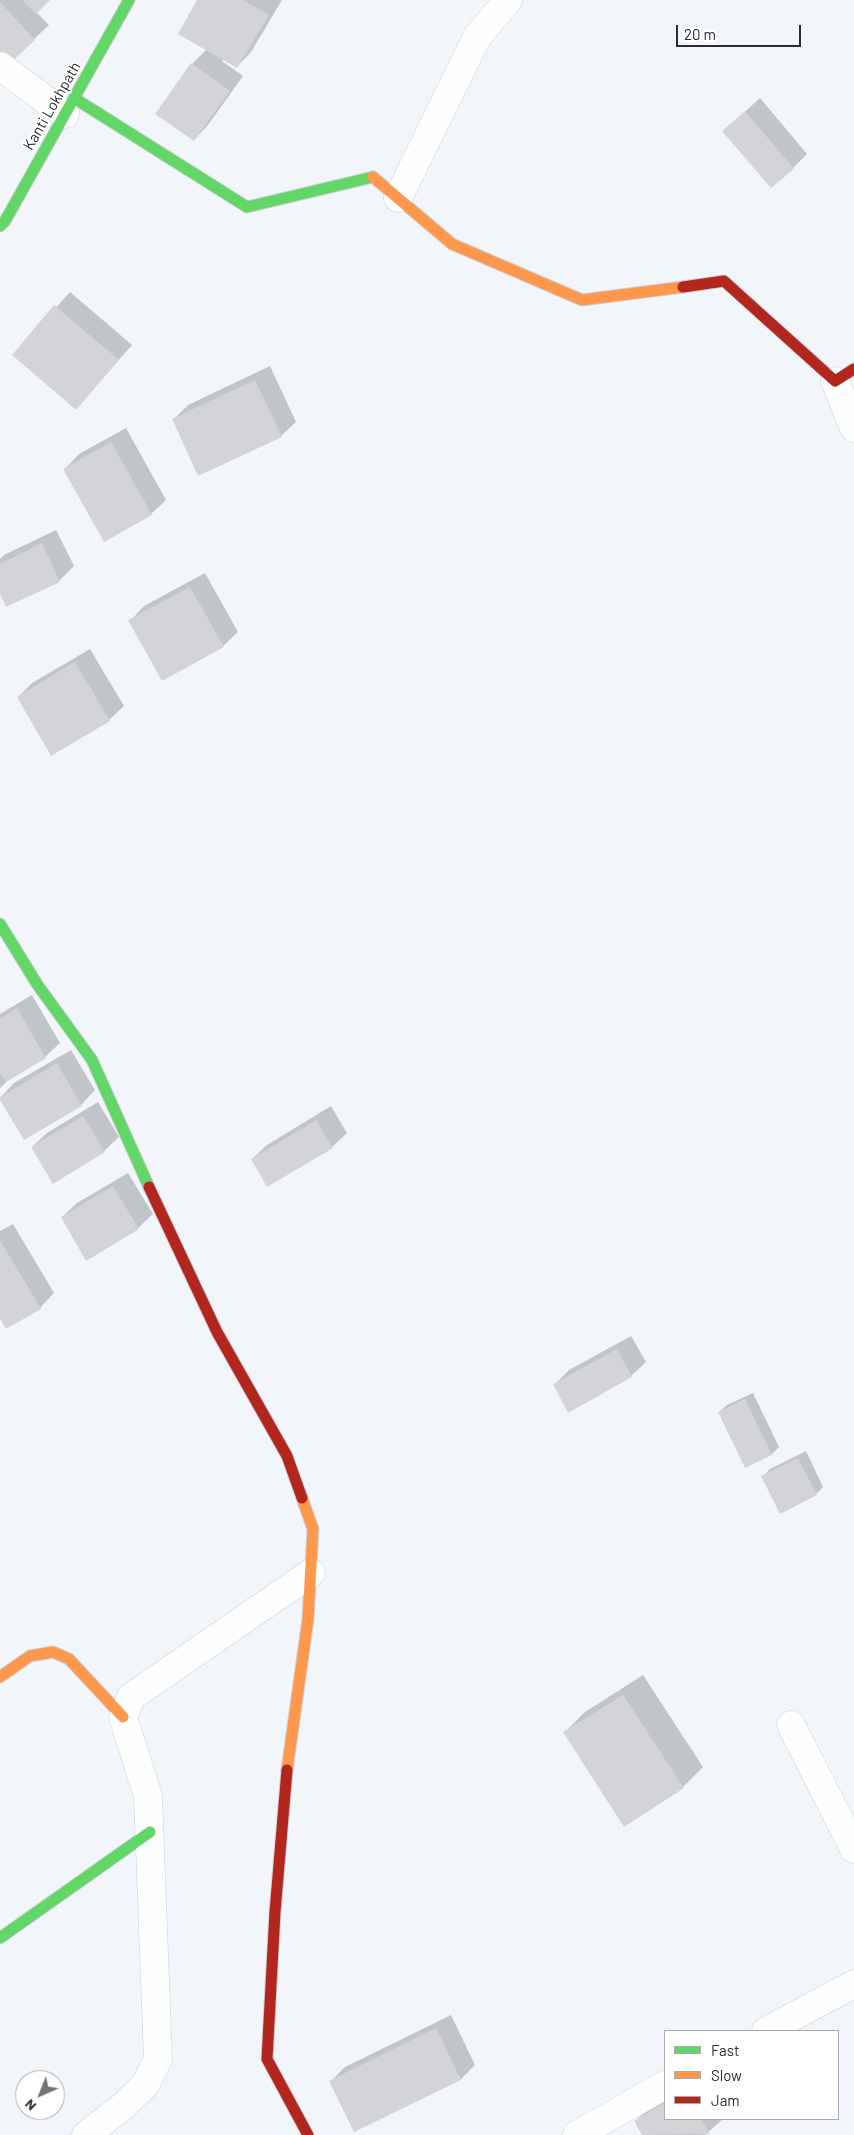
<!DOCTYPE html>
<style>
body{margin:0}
#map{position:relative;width:854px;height:2135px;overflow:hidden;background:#f2f6fa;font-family:Barlow,sans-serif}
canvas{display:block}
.legend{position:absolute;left:664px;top:2030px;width:175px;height:90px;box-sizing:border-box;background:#fff;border:1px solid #aaabad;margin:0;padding:6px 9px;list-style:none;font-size:15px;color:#2a2d31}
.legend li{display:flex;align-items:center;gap:10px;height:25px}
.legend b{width:25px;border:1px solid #aaabad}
.north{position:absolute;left:15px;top:2070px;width:50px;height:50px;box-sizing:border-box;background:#fff;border:1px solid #aaabad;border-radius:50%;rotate:224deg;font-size:14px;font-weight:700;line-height:20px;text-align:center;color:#2a2d31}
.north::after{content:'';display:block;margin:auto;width:18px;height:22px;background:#707377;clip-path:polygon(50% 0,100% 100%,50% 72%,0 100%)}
.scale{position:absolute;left:676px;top:25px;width:125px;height:22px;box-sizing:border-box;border:2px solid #2a2d31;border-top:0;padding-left:6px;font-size:15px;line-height:18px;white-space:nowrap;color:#2a2d31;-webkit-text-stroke:4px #fff;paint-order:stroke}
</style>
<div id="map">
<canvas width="854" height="2135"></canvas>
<ul class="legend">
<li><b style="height:6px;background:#63d668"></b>Fast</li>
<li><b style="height:6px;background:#ff974d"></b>Slow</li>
<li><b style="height:6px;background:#b3261e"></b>Jam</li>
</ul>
<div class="north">N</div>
<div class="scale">20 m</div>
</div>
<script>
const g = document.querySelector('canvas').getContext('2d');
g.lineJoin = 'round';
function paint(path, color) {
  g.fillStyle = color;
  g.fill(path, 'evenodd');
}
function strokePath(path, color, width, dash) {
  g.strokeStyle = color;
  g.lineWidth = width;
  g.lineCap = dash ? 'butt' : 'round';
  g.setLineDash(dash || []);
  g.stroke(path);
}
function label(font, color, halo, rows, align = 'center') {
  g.font = font + ' Barlow,sans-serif';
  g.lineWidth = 4.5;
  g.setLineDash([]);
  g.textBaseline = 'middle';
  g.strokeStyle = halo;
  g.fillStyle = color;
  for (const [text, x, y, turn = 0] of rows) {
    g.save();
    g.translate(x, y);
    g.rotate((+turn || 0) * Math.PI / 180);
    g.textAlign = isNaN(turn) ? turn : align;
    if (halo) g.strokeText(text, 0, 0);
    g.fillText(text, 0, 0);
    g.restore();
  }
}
paint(new Path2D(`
 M0,0h49l-13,12 13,13 -15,14 -34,22z
 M199,0h83l-31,52 -14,15 -14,-8 -1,2 21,15 -35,49 -14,15 -37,-26 35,-50 15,-15z
 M760,98l47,56 -14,14 -69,-37z
 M70,292l62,53 -56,63 -62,-53z
 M270,366l26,56 -15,14 -107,-17 14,-14z
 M126,428l40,72 -15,14 -86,-45 14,-15z
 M56,530l18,36 -14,14 -53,26 -7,-15v-32l4,-4z
 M205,573l33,59 -15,14 -93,-25 14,-15z
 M90,649l34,57 -15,14 -91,-23 14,-14z
 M32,995l28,48 -15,14 -33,20 -12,11v-74z
 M71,1050l24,40 -14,15 -81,-7 14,-15z
 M98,1102l21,35 -15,14 -72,-4 15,-14z
 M331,1106l16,27 -15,14 -80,12 15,-14z
 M128,1173l25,41 -15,14 -76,-11 15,-14z
 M13,1224l41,69 -14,15 -40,8v-85z
 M631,1336l15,26 -15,14 -77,9 15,-15z
 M753,1393l26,54 -7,7 -26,13 -27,-55 8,-7z
 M806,1451l17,36 -7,7 -53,-18 7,-7z
 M643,1675l60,92 -20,20 -118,-55 20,-20z
 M451,2015l24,50 -14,14 -106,52 -24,-50 14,-14z
 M665,2098v21h58l-18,16h-61l-8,-14 14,-15z`), '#0003');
paint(new Path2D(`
 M22,0h28l-14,14z
 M197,0h46l26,15 -32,53 -59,-34z
 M0,2l35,38 -30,28 -5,-6z
 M191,63l39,28 -36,50 -39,-27z
 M745,111l49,58 -23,19 -49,-57z
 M54,305l65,55 -43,50 -64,-55z
 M255,380l27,57 -84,39 -26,-57z
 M111,442l41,73 -48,27 -41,-73z
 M42,543l18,39 -54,25 -6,-13v-30z
 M190,587l34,60 -62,34 -34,-61z
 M75,662l35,59 -59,35 -34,-59z
 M17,1008l29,50 -40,24 -6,-9v-54z
 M57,1063l25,43 -58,34 -24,-40v-3z
 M83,1116l22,36 -52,32 -22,-37z
 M316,1120l17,28 -66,39 -16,-28z
 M113,1186l26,43 -53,32 -25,-44z
 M0,1240l41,69 -35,20 -6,-10z
 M617,1349l15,28 -64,36 -15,-29z
 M745,1399l27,56 -27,13 -27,-56z
 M798,1458l19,37 -37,19 -19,-38z
 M623,1695l61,93 -60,39 -61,-95z
 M436,2028l25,52 -107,52 -25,-51z
 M665,2103v16h36l9,15 -68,1 -8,-14z`), '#d2d4d8');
const street = new Path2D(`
 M0,66l65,48
 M398,198l79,-161 31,-37
 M835,381l19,47
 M791,1725l63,124
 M766,2031l88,-47
 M86,2135l36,-28 23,-22 13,-26 -10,-263 -25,-79 8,-20 180,-124
 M577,2135l88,-50`);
const fast = new Path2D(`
 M74,98l173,109 126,-30
 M0,226l5,-5 124,-221
 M0,924l37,60 55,76 57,127
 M0,1938l150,-106`);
const slow = new Path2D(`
 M373,177l79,67 130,56 101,-13
 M0,1677l30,-21 23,-4 16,7 54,58
 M287,1770l21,-151 5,-90 -11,-31`);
const jam = new Path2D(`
 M683,287l41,-6 111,100 19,-12
 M149,1187l68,145 70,124 15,42
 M287,1770l-12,142 -8,147 41,76`);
strokePath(street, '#ced1d5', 29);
strokePath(fast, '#ced1d5', 13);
strokePath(slow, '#ced1d5', 13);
strokePath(jam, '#ced1d5', 13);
strokePath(street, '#fdfefe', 28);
strokePath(fast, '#63d668', 11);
strokePath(slow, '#ff974d', 11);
strokePath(jam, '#b3261e', 11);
label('15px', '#2a2d31', '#fff', [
 ["Kanti Lokhpath",52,106,-60]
]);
</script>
